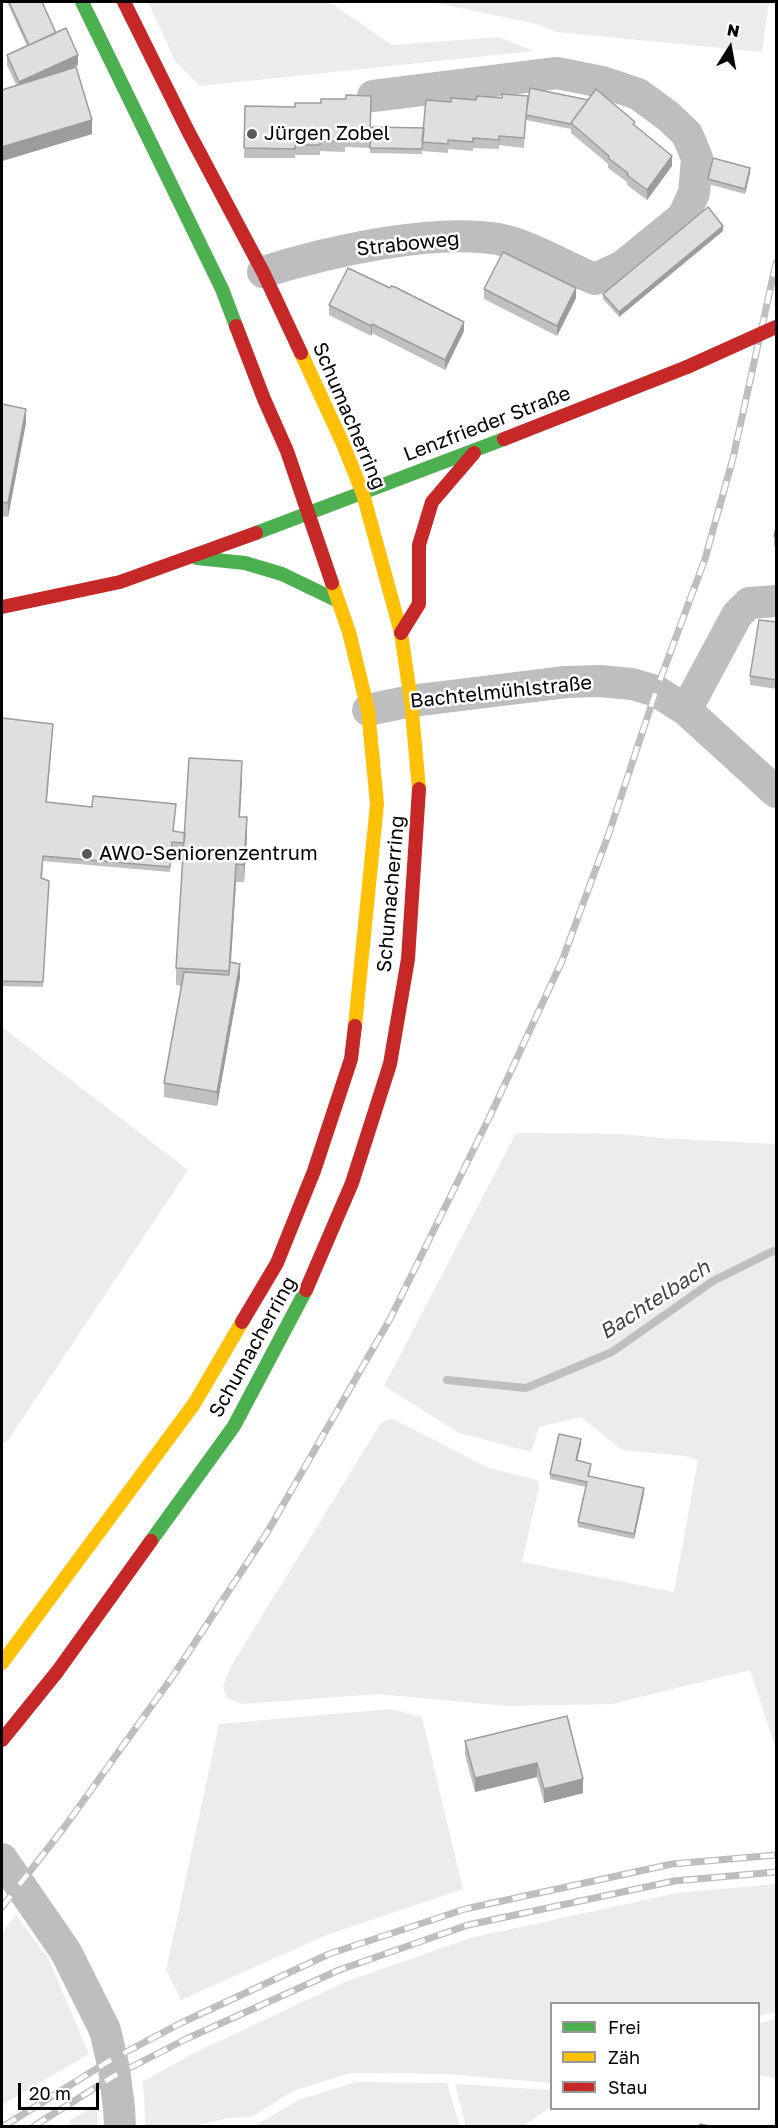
<!DOCTYPE html>
<meta charset="utf-8">
<style>
body{margin:0}
#map{position:relative;width:778px;height:2128px;overflow:hidden;background:#fff;font-family:"Golos Text",sans-serif}
canvas{display:block}
.frame{position:absolute;inset:0;border:3px solid #000;pointer-events:none}
.legend{position:absolute;left:550px;top:2002px;width:210px;height:108px;box-sizing:border-box;background:#fff;border:2px solid #999;margin:0;padding:8px 10px;list-style:none;font-size:18px;color:#000}
.legend li{display:flex;align-items:center;gap:12px;height:30px}
.legend b{width:30px;border:2px solid #999}
.north{position:absolute;left:700px;top:18px;width:60px;height:60px;-webkit-text-stroke:4px #fff;paint-order:stroke;rotate:11deg;font-size:16px;font-weight:700;line-height:24px;text-align:center;color:#000}
.north::after{content:'';display:block;margin:auto;width:21px;height:27px;background:#000;clip-path:polygon(50% 0,100% 100%,50% 72%,0 100%)}
.scale{position:absolute;left:18px;top:2083px;width:81px;height:27px;box-sizing:border-box;border:3px solid #000;border-top:0;padding-left:8px;font-size:18px;line-height:21px;white-space:nowrap;color:#000;-webkit-text-stroke:4px #fff;paint-order:stroke}
</style>
<div id="map">
<canvas width="778" height="2128"></canvas>
<div class="frame"></div>
<ul class="legend">
<li><b style="height:8px;background:#4caf50"></b>Frei</li>
<li><b style="height:8px;background:#ffc107"></b>Zäh</li>
<li><b style="height:8px;background:#c62828"></b>Stau</li>
</ul>
<div class="north">N</div>
<div class="scale">20 m</div>
</div>
<script>
const g = document.querySelector('canvas').getContext('2d');
g.lineJoin = 'round';
function paint(path, color) {
  g.fillStyle = color;
  g.fill(path, 'evenodd');
}
function strokePath(path, color, width, dash) {
  g.strokeStyle = color;
  g.lineWidth = width;
  g.lineCap = dash ? 'butt' : 'round';
  g.setLineDash(dash || []);
  g.stroke(path);
}
function label(font, color, halo, rows, align = 'center') {
  g.font = font + ' "Golos Text",sans-serif';
  g.lineWidth = 5;
  g.setLineDash([]);
  g.textBaseline = 'middle';
  g.strokeStyle = halo;
  g.fillStyle = color;
  for (const [text, x, y, turn = 0] of rows) {
    g.save();
    g.translate(x, y);
    g.rotate((+turn || 0) * Math.PI / 180);
    g.textAlign = isNaN(turn) ? turn : align;
    if (halo) g.strokeText(text, 0, 0);
    g.fillText(text, 0, 0);
    g.restore();
  }
}
paint(new Path2D(`
 M148,2h177l9,3 58,40 107,-8 35,14 -334,35 -25,-25z
 M432,2h337l-7,50 -206,-20 -19,-8z
 M2,1027l186,143 -179,269 -7,6z
 M516,1133l107,1 38,4 115,6v605l-26,-79 -138,34 -104,2 -130,-12 -136,10 -15,-6 -4,-12 8,-20 150,-243 10,-5 98,50 49,12 1,8 -17,74 152,30 24,-132 -13,-4 -63,-6 -41,-33 -42,10 -8,25 -72,-19 -75,-47z
 M391,1709l31,8 41,172 -139,47 -143,64 -15,-30 53,-246z
 M776,1884v128l-17,4 -1,-12h-206l-1,79 -103,-9 -97,-1 -58,18 -41,26 -24,1 -34,8h-49l-1,-32 -2,-12 54,-30 149,-70 125,-44 207,-45z
 M16,1915l33,45 40,94 -87,51v-172z
 M776,2019v59l-18,-3 1,-52z
 M356,2082l91,1 13,43h-205l43,-26z
 M455,2084l96,6v16l-27,20h-58z
 M97,2105l1,21h-28v-6z`), '#ececec');
strokePath(new Path2D(`
 M447,1380l79,8 86,-36 101,-71 60,-30 3,1`), '#bfbfbf', 8);
strokePath(new Path2D(`
 M263,272c64,-20 168,-44 235,-33 34,7 65,27 97,40l28,-13 60,-49 11,-24 3,-35 -10,-24 -19,-18 -30,-22 -36,-12 -45,-9 -184,23
 M368,710l43,-9 155,-19 34,-1 32,3 24,7 30,19 90,82
 M686,710l51,-95 12,-12 27,-2
 M2,1859l64,93 39,78 9,39 5,39 1,18`), '#bebebe', 32);
strokePath(new Path2D(`
 M82,2l140,287 14,37
 M256,533l248,-94
 M197,558l48,5 37,11 56,27
 M151,1541l83,-115 72,-136`), '#4caf50', 14);
strokePath(new Path2D(`
 M301,353l42,91 20,50 38,139 10,68 8,88
 M332,583l17,49 19,78 9,94 -22,222
 M2,1663l192,-259 48,-82`), '#ffc107', 14);
strokePath(new Path2D(`
 M124,2l64,129 75,141 38,81
 M236,326l28,73 23,52 45,132
 M504,439l183,-72
 M2,607l118,-25 136,-49
 M401,633l18,-29v-59l13,-43 42,-49
 M306,1290l46,-107 38,-119 18,-105 11,-170
 M242,1322l35,-59 37,-92 37,-112 4,-33
 M2,1740l55,-68 94,-131`), '#c62828', 14);
const rail = new Path2D(`
 M2,1907l64,-82 107,-149 95,-145 122,-212 100,-203 72,-155 47,-128 47,-142 49,-132 28,-101 43,-195
 M4,2126l105,-65 72,-38 148,-69 136,-45 207,-45 104,-9
 M34,2126l80,-50 72,-37 153,-69 129,-45 206,-44 102,-9`);
strokePath(rail, '#bebebe', 7);
strokePath(rail, '#fff', 4.5, [14]);
strokePath(new Path2D(`
 M687,367l89,-40`), '#c62828', 14);
paint(new Path2D(`
 M7,2h35l14,31 22,32 -14,6 28,63 -90,27v-71l14,-5 -9,-20v-10l20,-9z
 M451,102l77,4 107,20 37,40 -25,34 -20,-15v-3l-19,-14v-4l-37,-31v-4l-45,-9 -2,28 -25,-3v4l-26,-1v3l-25,-2v4l-26,-2v-3v6l-52,-1v-5l-25,-1v5l-25,-1v4h-25v3h-51l1,-52 126,21 53,1z
 M750,173l-5,21 -37,-10v-5z
 M723,231l-104,86 -16,-18v-5z
 M484,289l92,9 -19,38 -73,-37z
 M329,305l135,26 -19,39 -73,-37 -1,3 -42,-21z
 M2,404l24,19 -18,94 -6,-1z
 M777,524v22h-3v-10z
 M777,622v67l-27,-4v-9z
 M2,718l51,11 -6,73 127,29 11,2 57,-55 -2,39 7,18 -3,47h-8l-5,80 9,16 -23,128 -53,-9v-14l18,-97 -6,-1v-17l8,-120 -12,-1 -2,25 -127,-11 -1,17 7,3 -6,106 -41,-1z
 M581,1444l-4,16 14,9 -2,7 55,17 -10,46 -56,-12v-5l8,-35 -36,-8v-5z
 M567,1716l16,77 -39,10 -7,-26 -62,15 -10,-37v-14z`), '#c0c0c0');
paint(new Path2D(`
 M78,55v10l-59,26v-9z
 M92,120v14l-90,27v-14z
 M672,156v10l-25,34v-10z
 M750,168v5l-5,21v-5z
 M723,226v5l-104,86v-5z
 M576,288v10l-19,38v-10z
 M464,322v9l-19,39v-10z
 M372,324v9l-1,3v-10z
 M26,409v14l-18,94v-14z
 M242,761v17l-3,56v-17z
 M247,817v18l-3,47v-17z
 M236,864v18l-7,107v-18z
 M240,964v14l-23,128v-14z
 M581,1439v5l-5,21v-5z
 M644,1488v5l-10,46v-5z
 M537,1763v14l-62,15v-14z
 M583,1779v14l-39,10v-14z`), '#9c9c9c');
const building = new Path2D(`
 M9,2h33l14,31 -27,12z
 M66,28l12,27 -59,27 -12,-27z
 M76,67l16,53 -90,27v-57z
 M530,88l58,12 -17,23v1l-45,-9z
 M596,89l39,33 -2,2 39,32 -25,34 -20,-15 1,-2 -20,-15 1,-2 -38,-33z
 M502,94l26,2 -4,42 -25,-2v4l-26,-2v4l-25,-2v4l-26,-2 4,-42 25,2v-4l25,2 1,-4 25,2z
 M346,95l25,1 -1,42h-25v4l-25,-1v4h-25v4l-51,-1 1,-42 50,1v-4h26v-4h25z
 M371,127l53,1 -2,21 -52,-1z
 M713,158l37,10 -5,21 -37,-10z
 M708,207l15,19 -104,86 -16,-18z
 M503,252l73,36 -19,38 -73,-37z
 M348,268l42,20 1,-2 4,1 69,35 -19,38 -73,-36 -1,2 -42,-21z
 M2,404l24,5 -18,94 -6,-1z
 M777,524v13l-3,-1z
 M759,620l18,2v58l-27,-4z
 M2,718l51,6 -7,78 46,5 1,-11 83,8 -3,27 12,2 -1,10 -12,-1 -2,25 -127,-11 -2,22 8,3 -6,101 -41,-1z
 M189,758l53,3 -3,56h8l-3,48 -8,-1 -7,107 -53,-3z
 M230,962l10,2 -23,128 -53,-9 20,-111 45,3z
 M559,1434l22,5 -5,21 15,4 -3,12 56,12 -10,46 -56,-12 9,-40 -37,-8z
 M567,1716l16,63 -39,10 -7,-26 -62,15 -10,-37z
 M700,2124l13,3h-14z`);
paint(building, '#dfdfdf');
strokePath(building, '#9c9c9c', 1.5);
for (const [x, y, r, color] of [
 [252,134,6,"#595959"],
 [87,854,6,"#595959"]
]) {
  const dot = new Path2D();
  dot.arc(x, y, r, 0, 2 * Math.PI);
  g.fillStyle = color;
  g.fill(dot);
  strokePath(dot, '#fff', 2);
}
label('20px', '#000', '#fff', [
 ["Jürgen Zobel",264,134],
 ["AWO-Seniorenzentrum",99,854]
], 'left');
label('20px', '#000', '#fff', [
 ["Straboweg",408,244,-6],
 ["Schumacherring",349,416,67],
 ["Lenzfrieder Straße",487,424,-21],
 ["Bachtelmühlstraße",501,692,-6],
 ["Schumacherring",391,894,-85],
 ["Schumacherring",253,1347,-61]
]);
label('italic 21px', '#444', '#fff', [
 ["Bachtelbach",655,1300,-33]
]);
</script>
